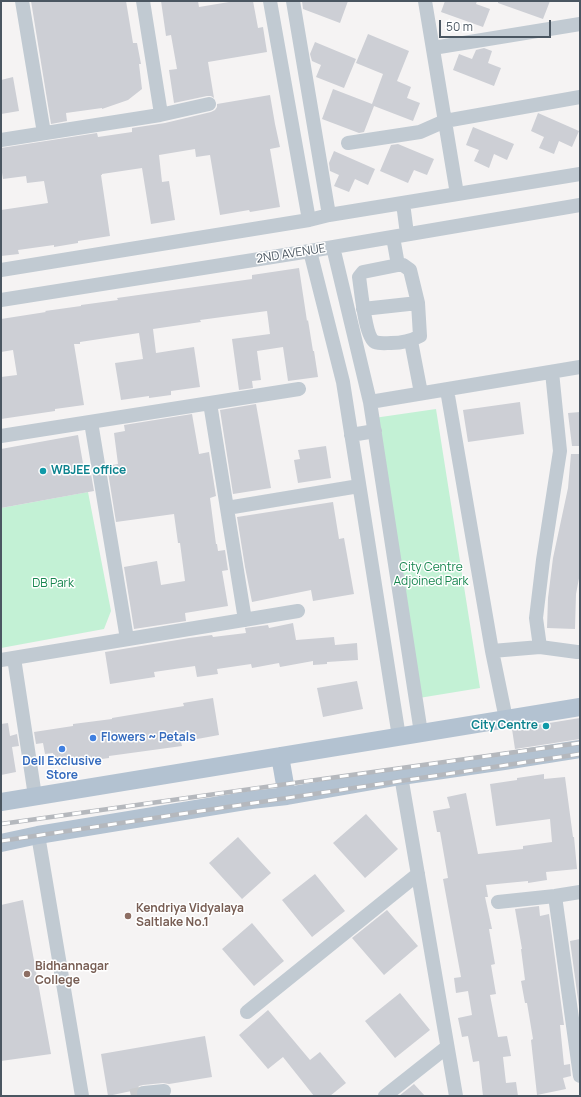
<!DOCTYPE html>
<style>
body{margin:0}
#map{position:relative;width:581px;height:1097px;overflow:hidden;background:#f5f3f3;font-family:Manrope,sans-serif}
canvas{display:block}
.frame{position:absolute;inset:0;border:2px solid #4a5661;pointer-events:none}
.scale{position:absolute;left:439px;top:20px;width:112px;height:18px;box-sizing:border-box;border:2px solid #4a5661;border-top:0;padding-left:5px;font-size:12px;line-height:14px;white-space:nowrap;color:#4a5661;-webkit-text-stroke:3px #fff;paint-order:stroke}
</style>
<div id="map">
<canvas width="581" height="1097"></canvas>
<div class="frame"></div>
<div class="scale">50 m</div>
</div>
<script>
const g = document.querySelector('canvas').getContext('2d');
g.lineJoin = 'round';
function paint(path, color) {
  g.fillStyle = color;
  g.fill(path, 'evenodd');
}
function strokePath(path, color, width, dash) {
  g.strokeStyle = color;
  g.lineWidth = width;
  g.lineCap = dash ? 'butt' : 'round';
  g.setLineDash(dash || []);
  g.stroke(path);
}
function label(font, color, halo, rows, align = 'center') {
  g.font = font + ' Manrope,sans-serif';
  g.lineWidth = 3;
  g.setLineDash([]);
  g.textBaseline = 'middle';
  g.strokeStyle = halo;
  g.fillStyle = color;
  for (const [text, x, y, turn = 0] of rows) {
    g.save();
    g.translate(x, y);
    g.rotate((+turn || 0) * Math.PI / 180);
    g.textAlign = isNaN(turn) ? turn : align;
    if (halo) g.strokeText(text, 0, 0);
    g.fillText(text, 0, 0);
    g.restore();
  }
}
paint(new Path2D(`
 M436,409l44,279 -61,10 -45,-280z
 M88,492l23,119 -7,18 -103,19v-140z`), '#c3f1d5');
paint(new Path2D(`
 M31,1h95l7,42h4l4,21h-2l3,25 -14,11 -26,9v-1l-36,5 1,8 -16,3z
 M161,1h37l1,6 36,-6h18l5,27 5,-1 4,25 -59,10 6,36 -3,-2h-4l-33,7 -5,-33 8,-1 -6,-34 -5,1z
 M302,1h46l-8,22 -37,-14z
 M445,1h32l-1,3 14,5 -7,18 -42,-15z
 M498,1h52l-7,18 -45,-16z
 M368,34l41,17 -12,30 14,6 -4,11 13,5 -7,18 -39,-15 -10,26 -5,1 -37,-14 11,-30 39,15 11,-30 -27,-11z
 M315,42l41,17 -12,29 -28,-11 5,-12 -9,-4 -2,-7z
 M484,48l8,3 -4,12 13,5 -7,18 -41,-16 6,-16 13,5 4,-9z
 M13,77l6,34 -18,3v-34z
 M270,95l5,29 5,23 -10,2 10,58 -30,5 -1,-2 -29,5 -10,-60 -14,2 -1,-8 -36,6 3,27 7,-1 6,39 -24,4 -9,-56 -40,6v1h-1l9,61 -32,5v2l-24,4v-2l-36,5 1,4 -18,2v-46l47,-7 -4,-22 -17,2 -1,-7 -23,3 -2,-13v-18l96,-15 1,4 34,-5v-4l33,-5 46,-11 4,-2 2,-3v-3z
 M538,113l41,18 -7,16 -13,-6 -5,13 -15,-6 5,-11 -13,-6z
 M473,127l41,17 -7,16 -13,-6 -5,14 -15,-7 5,-11 -13,-5z
 M398,144l36,15 -7,16 -13,-5 -6,13 -28,-12 11,-26z
 M334,151l41,18 -7,16 -13,-6 -6,13 -15,-6 5,-11 -9,-4 -1,-8z
 M299,268l8,53 1,-1 5,31h1l4,26 -30,4 -5,-34 -26,4 4,29 -9,1 1,7 -14,2 -7,-51 38,-5 -3,-23 -67,9 1,2 -48,7 3,24 38,-6 6,40 -29,4v4l-22,3v-2l-28,4 -6,-37 28,-4 -4,-26 -59,9v2h-6l10,61 -29,4v2l-54,8v-42l16,-2 -4,-25 -12,2v-33l45,-7 -1,-1 36,-5v-1l37,-5 -1,-2 135,-19v-4z
 M520,402l4,32 -56,8 -5,-32z
 M256,404l15,84 -38,6 -13,-84z
 M580,412v34h-8l-4,-33z
 M192,414l7,40 10,-2 7,44 -6,2 6,46h1l1,7 7,-1 3,20 -6,1 6,35 -43,7 1,8 -52,8 -10,-62 33,-6 4,24 24,-4 -5,-38h-2l-4,-29 -58,8 -9,-56 11,-2 -4,-31 11,-2 -1,-6z
 M78,435l6,34 6,-1 4,23 -93,17v-59z
 M326,446l5,32 -33,5 -4,-23 6,-1 -2,-9z
 M571,454h9v119l-4,21 -1,35 -28,-1 1,-30 5,-40 15,-70z
 M333,502l6,37 5,-1 10,56 -41,7 -2,-11 -59,12 -7,-35 -8,-50z
 M293,623l3,17 38,-3 1,8 22,-2 1,17 -31,2v2l-14,1v-4l-33,6 -1,-4 -27,5 -1,-4 -34,5 1,5 -21,3 -2,-11 -41,6 1,5 -45,7 -5,-32 84,-14 23,-3 1,2 33,-4 -1,-5 23,-3 1,3z
 M357,681l6,28 -40,8 -6,-29z
 M213,698l6,37 -38,7 1,4 -73,10v2l-22,3 -1,-3 -31,5 -2,-10 -8,1 -2,-11 -7,1 -2,-12 39,-6v-2l39,-5v-1l72,-12 -1,-3z
 M580,718v21l-65,10 -3,-20z
 M8,723l2,13 7,-2 2,12 -7,1 4,25 -15,3v-51z
 M544,774v5l21,-2 8,60h1l3,32 -31,3 1,8 -19,3v-2l-42,4 2,12h-3l7,32h-3l6,35 -4,1 5,29 -6,1 8,42 9,-1 4,20 -8,1 3,26 10,-1 2,14h-35l-4,-35 -6,1 -5,-26 -6,1 -4,-19 14,-3 -4,-24 -12,2 -2,-15 7,-1 -18,-98 5,-1 -8,-46h-3l-4,-21 17,-3 -3,-11 19,-4 12,61 45,-5v-3l29,-4 -2,-23 -54,7 -6,-42 27,-4v-2z
 M366,814l32,35 -33,29 -32,-35z
 M238,837l33,36 -29,26 -33,-36z
 M315,874l30,37 -33,26 -30,-37z
 M23,900l28,154 -50,7v-156z
 M539,906l1,10 9,-2 15,111h-4l4,40 6,-1 1,12 -8,2 3,11 -29,6 -6,-55 2,-1 -6,-36h-2l-4,-22 4,-1 -4,-31h1l-7,-40z
 M387,910l31,36 -34,29 -32,-37z
 M252,923l32,38 -30,25 -32,-37z
 M580,939v75l-10,-73z
 M400,993l30,37 -35,28 -30,-37z
 M268,1010l42,50 10,-8 26,31 -16,13h-16l-31,-39 -15,12 -29,-34z
 M205,1036l7,41 -43,7 -6,-1 -20,2 -4,1 -3,5v-1l-28,6 -7,-42z
 M414,1084l11,12h-26z`), '#cdcfd5');
strokePath(new Path2D(`
 M131,1096l13,-3`), '#caccce', 14, [14, 7]);
strokePath(new Path2D(`
 M22,1l22,132
 M143,1l18,113
 M270,1l39,219
 M293,1l36,214
 M425,1l32,193
 M433,48l147,-24
 M1,140l159,-25 49,-11
 M348,143l72,-11 25,-11 135,-24
 M403,203l4,31
 M393,237l5,28
 M333,247l37,155 51,331
 M310,251l33,131 56,355
 M398,265h5l7,5 8,33 2,33c-9,5 -18,7 -29,7 -5,0 -11,1 -16,-1 -10,-5 -14,-53 -16,-65l4,-5z
 M1,270l308,-50 20,-5 251,-41
 M1,300l309,-49 270,-46
 M363,309l55,-6
 M411,341l10,52
 M552,372l8,79 -17,109 -7,58 4,29 37,5h3
 M447,390l45,261 14,68
 M370,402c70,-12 140,-23 210,-35
 M210,403l35,217
 M91,422l36,217
 M351,435l24,-4
 M1,436l298,-47
 M227,508l132,-22
 M492,651l48,-4
 M14,658l21,138
 M1,660l297,-49
 M401,776l55,320
 M38,835l44,261
 M555,896l25,180
 M498,902l57,-6 25,-4
 M247,1012l171,-138
 M144,1093l20,-2
 M385,1096l62,-49`), '#c1cad2', 14);
strokePath(new Path2D(`
 M280,756l7,40
 M1,802l579,-95
 M1,843l37,-8 213,-35 36,-4 114,-20 103,-15 76,-12`), '#b3c2d1', 18);
const rail = new Path2D(`
 M1,824l579,-81
 M1,841l579,-87`);
strokePath(rail, '#b5b8bd', 4.5);
strokePath(rail, '#fff', 3, [9]);
for (const [x, y, r, color] of [
 [43,471,4,"#0f9aa8"],
 [546,726,4,"#0f9aa8"],
 [93,738,4,"#3f7fe0"],
 [62,749,4,"#3f7fe0"],
 [128,916,4,"#8d6e63"],
 [27,974,4,"#8d6e63"]
]) {
  const dot = new Path2D();
  dot.arc(x, y, r, 0, 2 * Math.PI);
  g.fillStyle = color;
  g.fill(dot);
  strokePath(dot, '#fff', 1.5);
}
label('12px', '#4a5661', '#fff', [
 ["2ND AVENUE",291,254,-9]
]);
label('bold 12px', '#0d838f', '#fff', [
 ["WBJEE office",51,471],
 ["City Centre",538,726,"right"]
], 'left');
label('12px', '#17864f', '#fff', [
 ["City Centre",431,568],
 ["Adjoined Park",431,582],
 ["DB Park",53,584]
]);
label('bold 12px', '#366cbe', '#fff', [
 ["Flowers ~ Petals",101,738],
 ["Dell Exclusive",62,762,"center"],
 ["Store",62,776,"center"]
], 'left');
label('bold 12px', '#785e54', '#fff', [
 ["Kendriya Vidyalaya",136,909],
 ["Saltlake No.1",136,923],
 ["Bidhannagar",35,967],
 ["College",35,981]
], 'left');
</script>
